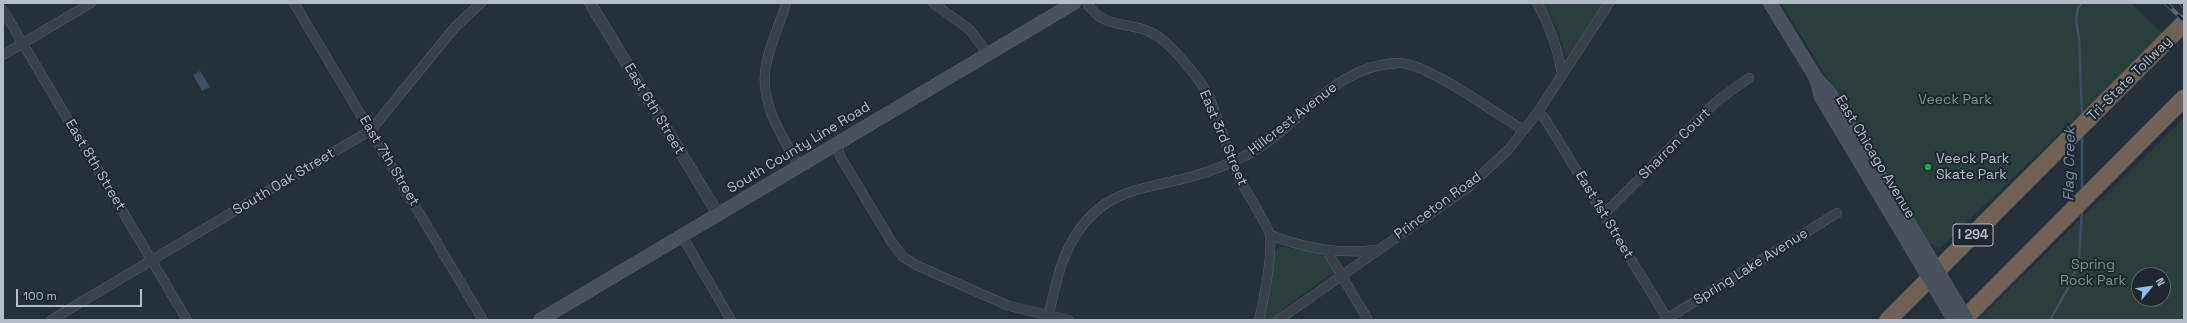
<!DOCTYPE html>
<style>
body{margin:0}
#map{position:relative;width:2187px;height:323px;overflow:hidden;background:#263039;font-family:"Space Grotesk",sans-serif}
canvas{display:block}
.frame{position:absolute;inset:0;border:4px solid #b4bcc5;pointer-events:none}
.north{position:absolute;left:2131px;top:267px;width:40px;height:40px;box-sizing:border-box;background:#1e262f;border:1px solid #5a626b;border-radius:50%;rotate:61deg;font-size:11px;font-weight:700;line-height:16px;text-align:center;color:#b4bcc5}
.north::after{content:'';display:block;margin:auto;width:14px;height:18px;background:#94bdeb;clip-path:polygon(50% 0,100% 100%,50% 72%,0 100%)}
.scale{position:absolute;left:16px;top:289px;width:126px;height:18px;box-sizing:border-box;border:2px solid #b4bcc5;border-top:0;padding-left:5px;font-size:12px;line-height:14px;white-space:nowrap;color:#b4bcc5;-webkit-text-stroke:3px #1e262f;paint-order:stroke}
</style>
<div id="map">
<canvas width="2187" height="323"></canvas>
<div class="frame"></div>
<div class="north">N</div>
<div class="scale">100 m</div>
</div>
<script>
const g = document.querySelector('canvas').getContext('2d');
g.lineJoin = 'round';
function paint(path, color) {
  g.fillStyle = color;
  g.fill(path, 'evenodd');
}
function strokePath(path, color, width, dash) {
  g.strokeStyle = color;
  g.lineWidth = width;
  g.lineCap = dash ? 'butt' : 'round';
  g.setLineDash(dash || []);
  g.stroke(path);
}
function label(font, color, halo, rows, align = 'center') {
  g.font = font + ' "Space Grotesk",sans-serif';
  g.lineWidth = 4;
  g.setLineDash([]);
  g.textBaseline = 'middle';
  g.strokeStyle = halo;
  g.fillStyle = color;
  for (const [text, x, y, turn = 0] of rows) {
    g.save();
    g.translate(x, y);
    g.rotate((+turn || 0) * Math.PI / 180);
    g.textAlign = isNaN(turn) ? turn : align;
    if (halo) g.strokeText(text, 0, 0);
    g.fillText(text, 0, 0);
    g.restore();
  }
}
paint(new Path2D(`
 M1543,3h61l-36,53 -3,-1 -8,-26z
 M1781,3h350l32,31 -223,214 -10,-4z
 M2184,118v202h-206zM2139,275h24v24h-24z
 M1281,246l40,8 6,5 7,13 -49,35 -14,13h-7l11,-68z`), '#2a3e3c');
paint(new Path2D(`
 M200,71l10,16 -8,4 -9,-16z`), '#3d4f60');
strokePath(new Path2D(`
 M2082,3l-4,5 -2,13 3,17 3,77
 M2082,191v-57
 M2050,320l21,-37 8,-25 3,-48`), '#3d4f60', 2.5);
const minor = new Path2D(`
 M294,3l189,317
 M786,3c-6,23 -19,46 -21,70 -3,35 18,64 34,93
 M933,3l36,26 19,25
 M1087,3c17,29 47,16 72,34 15,11 42,43 50,60 12,29 20,60 34,88 5,10 26,42 27,51 2,22 -6,62 -11,84
 M1537,3c13,23 21,45 25,71
 M3,10l184,310
 M3,55l88,-52
 M1538,112l7,7 123,201
 M837,144l3,12 51,85 12,16 15,9 91,40 60,14
 M1604,214l113,-113 32,-23
 M1270,235c38,14 65,19 106,15
 M682,236l49,84
 M1327,251l41,69
 M1049,314c8,-38 16,-75 46,-102 29,-26 67,-26 102,-37 17,-5 34,-12 50,-20 53,-28 86,-91 152,-92 28,0 98,51 124,67
 M51,320l320,-190 84,-103 26,-24
 M1278,320l188,-131 42,-39 30,-38 71,-109
 M1665,320l172,-107`);
const tertiary = new Path2D(`
 M590,3l128,211`);
const secondary = new Path2D(`
 M1770,3l46,75 13,14 92,151
 M1816,78l5,19 92,154
 M540,320l534,-317`);
const motorway = new Path2D(`
 M1888,320l296,-297
 M1963,320l221,-222`);
strokePath(minor, '#575f68', 10);
strokePath(tertiary, '#575f68', 12);
strokePath(secondary, '#575f68', 14);
strokePath(motorway, '#444c55', 18);
strokePath(minor, '#39414a', 9);
strokePath(tertiary, '#39414a', 11);
strokePath(secondary, '#48515c', 13);
strokePath(motorway, '#6f6357', 17);
const rail = new Path2D(`
 M2166,3l18,18
 M2181,3l3,3`);
strokePath(rail, '#5c6670', 4);
strokePath(rail, '#1e262f', 2.5, [8]);
const secondaryBridge = new Path2D(`
 M1921,243l46,77
 M1913,251l41,69`);
strokePath(secondaryBridge, '#575f68', 14, []);
strokePath(secondaryBridge, '#48515c', 13);
for (const [x, y, r, color] of [
 [1928,167,4,"#2e9e5b"]
]) {
  const dot = new Path2D();
  dot.arc(x, y, r, 0, 2 * Math.PI);
  g.fillStyle = color;
  g.fill(dot);
  strokePath(dot, '#1e262f', 1.5);
}
for (const [x, y, w] of [
 [1973,235,40]
]) {
  const box = new Path2D();
  box.roundRect(x - w / 2, y - 11, w, 22, 3);
  g.fillStyle = '#1e262f';
  g.fill(box);
  strokePath(box, '#b4bcc5', 1);
}
label('bold 13px', '#b4bcc5', null, [
 ["I 294",1973,235]
]);
label('14px', '#b4bcc5', '#1e262f', [
 ["Tri-State Tollway",2130,79,-45],
 ["East 6th Street",654,109,59],
 ["Hillcrest Avenue",1293,119,-38],
 ["East 3rd Street",1223,138,67],
 ["Sharron Court",1675,144,-45],
 ["South County Line Road",799,148,-31],
 ["East Chicago Avenue",1875,157,59],
 ["East 7th Street",389,161,59],
 ["East 8th Street",95,165,59],
 ["South Oak Street",284,182,-31],
 ["Princeton Road",1438,206,-36],
 ["East 1st Street",1604,215,59],
 ["Spring Lake Avenue",1751,267,-32]
]);
label('14px', '#75987b', '#1e262f', [
 ["Veeck Park",1955,100],
 ["Spring",2093,265],
 ["Rock Park",2093,281]
]);
label('14px', '#b4bcc5', '#1e262f', [
 ["Veeck Park",1936,159],
 ["Skate Park",1936,175]
], 'left');
label('italic 15px', '#798fa5', '#1e262f', [
 ["Flag Creek",2070,164,-89]
]);
</script>
